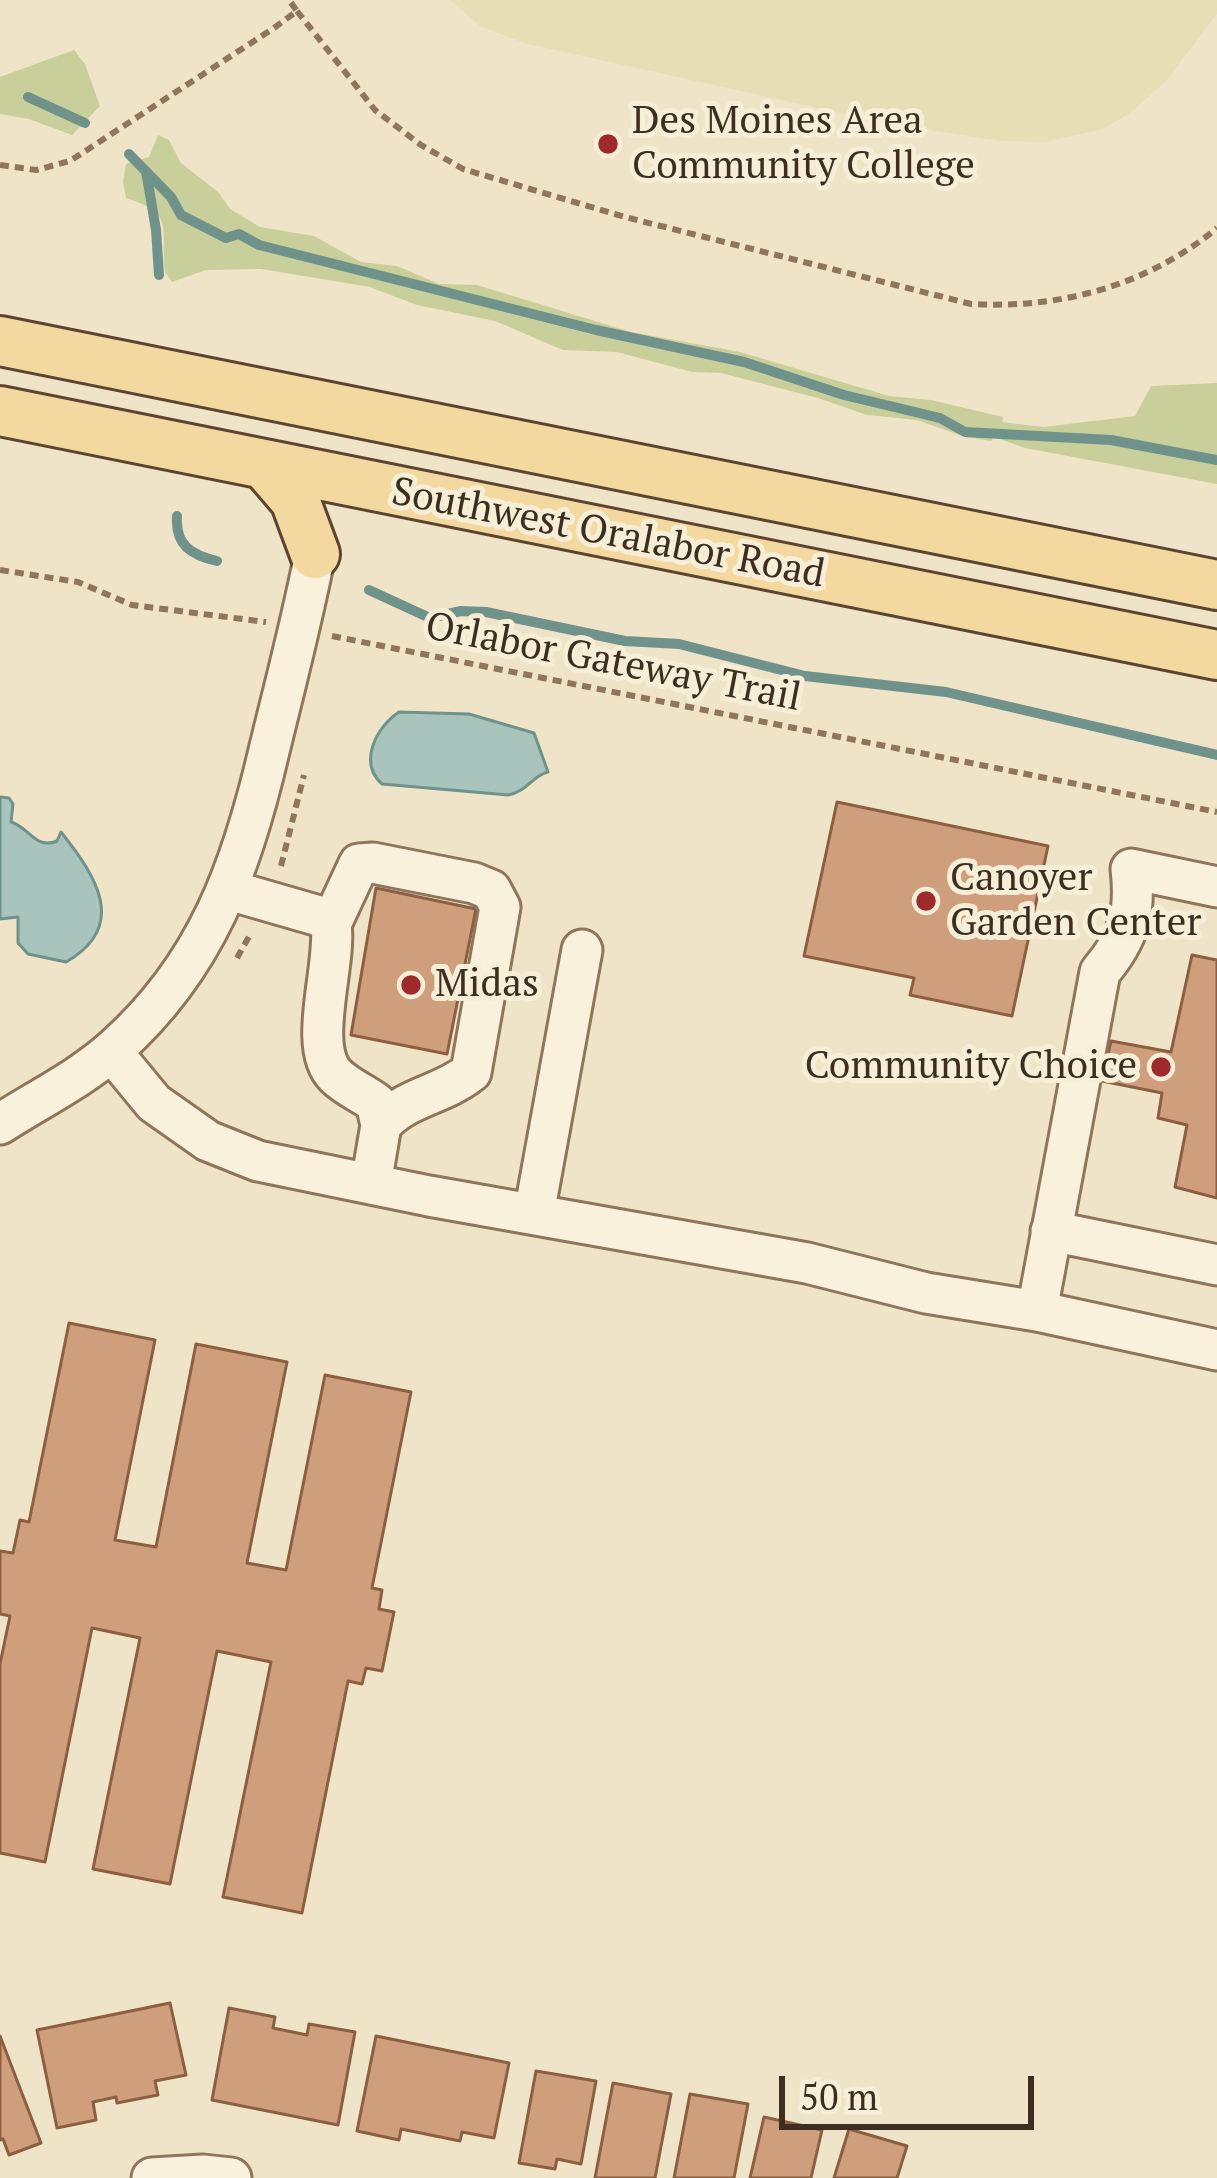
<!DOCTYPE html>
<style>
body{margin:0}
#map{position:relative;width:1217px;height:2178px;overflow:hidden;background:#f0e4c8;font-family:"PT Serif",serif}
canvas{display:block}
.scale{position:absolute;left:779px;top:2076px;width:255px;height:54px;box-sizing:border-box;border:6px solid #3d2e20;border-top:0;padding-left:15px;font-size:36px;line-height:42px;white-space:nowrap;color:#3d2e20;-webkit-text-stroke:9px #f7eed8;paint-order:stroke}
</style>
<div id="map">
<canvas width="1217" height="2178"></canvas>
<div class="scale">50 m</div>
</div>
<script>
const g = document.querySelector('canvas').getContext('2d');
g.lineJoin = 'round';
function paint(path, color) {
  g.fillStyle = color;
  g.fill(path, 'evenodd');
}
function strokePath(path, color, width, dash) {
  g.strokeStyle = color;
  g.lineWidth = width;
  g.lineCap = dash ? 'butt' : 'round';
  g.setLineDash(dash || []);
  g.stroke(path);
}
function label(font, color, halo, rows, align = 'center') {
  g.font = font + ' "PT Serif",serif';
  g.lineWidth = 10;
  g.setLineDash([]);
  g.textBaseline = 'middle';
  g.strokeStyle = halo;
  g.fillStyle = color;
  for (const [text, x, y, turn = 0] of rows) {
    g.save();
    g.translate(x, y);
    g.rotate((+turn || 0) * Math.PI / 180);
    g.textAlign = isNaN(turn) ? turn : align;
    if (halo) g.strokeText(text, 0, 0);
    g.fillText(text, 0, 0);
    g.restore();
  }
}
paint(new Path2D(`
 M450,0h767v14l-51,67 -36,32 -27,16 -59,13 -43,-1 -111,-17 -366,-81 -44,-17z`), '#e6deb5');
paint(new Path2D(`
 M74,50l11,14 15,42 -28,29 -43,-16 -29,-5v-37z
 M158,135l11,5 12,23 38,30 11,16 30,18 54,9 47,26 36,4 42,18 38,1 154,47 109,20 149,44 42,4 72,17 -1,5 41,5 92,-11 16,-30 66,-3v101l-192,-36 -31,-11 -3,4 -26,-4 -48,-17 -50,-5 -49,-17 -97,-25 -29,-1 -75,-20 -54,-2 -68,-29 -78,-16 -47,-18 -109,-18 -55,1 -34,12 -7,-10c-5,-43 12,-58 -39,-74l-3,-16 3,-18 23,-7z`), '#c9cf9b');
const water = new Path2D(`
 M399,712l70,2 65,19 14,39c-15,3 -21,20 -40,23l-126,-11c-24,-21 -6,-57 17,-72z
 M0,797l9,1 4,6 -2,18c19,6 25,28 46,19l4,-9c35,44 68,94 5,130l-38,-8 -10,-11v-26l-18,2z`);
paint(water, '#a9c4bc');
strokePath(water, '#6f938a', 3);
strokePath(new Path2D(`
 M28,97l57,26
 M129,154l42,43 10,18 45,23 13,-4 20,11 337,85 148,32 100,33 96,23 25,14 146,8 106,20
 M146,171l10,59 3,45
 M177,516c-2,29 14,39 40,45
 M369,590l61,28 31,-7 25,1 139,29 54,3 126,32 141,16 271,63`), '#6f938a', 10);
const building = new Path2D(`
 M837,802l211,44 -36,170 -102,-21 4,-17 -110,-22z
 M376,888l100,21 -29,145 -96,-19z
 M1192,955l25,5v238l-42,-11 12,-62 -29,-7 4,-25 -60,-12 9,-40 60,11z
 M69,1323l86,17 -40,200 41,7 40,-203 91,18 -40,201 39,7 39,-195 86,17 -39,196 10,2 -3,19 15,3 -12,59 -16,-3 -4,16 -14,-3 -46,232 -79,-16 48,-235 -54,-11 -47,233 -77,-15 47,-231 -48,-10 -47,234 -45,-9v-189l10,-48 -10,-2v-63l13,2 7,-33 9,2z
 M170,2003l16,72 -31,6 3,14 -41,8 -1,-6 -23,5 3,18 -39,8 -20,-98z
 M229,2008l46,9 -2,11 34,7 2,-11 46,8 -17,93 -126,-25z
 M0,2036l41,107 -32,12 -6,-16 -3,1z
 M376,2036l133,27 -15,75 -32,-6 -2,9 -59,-12 -2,11 -42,-9z
 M536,2071l60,10 -15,83 -24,-5 -2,10 -36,-6z
 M613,2083l58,11 -16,84h-60z
 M690,2094l58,10 -14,74h-60z
 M764,2117l58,13 -11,48h-61z
 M849,2129l58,17 -10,32h-63z`);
paint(building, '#cf9f7d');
strokePath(building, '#8d5f41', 3);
const minor = new Path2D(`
 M229,890l90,26 12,8c6,41 -25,123 5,152 11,11 28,18 40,27l5,22 -10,59
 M331,924l28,-60 14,-1 101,20 17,7 9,17 -29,165c-30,24 -65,24 -90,53
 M112,1052l42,51 54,38 50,20 171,35 378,67 119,30 111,18 180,39
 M0,1124c37,-24 82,-46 115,-76 92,-82 127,-181 154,-297 16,-66 33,-130 46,-197
 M534,1214l48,-264
 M1051,1231l166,34
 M1037,1311l63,-339c29,-34 36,-60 31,-103l86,18
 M152,2178l51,-3 28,3`);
const major = new Path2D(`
 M0,341l1217,244
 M0,411l1217,244
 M265,465l30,35 20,54`);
strokePath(minor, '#8d765c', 45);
strokePath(major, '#5b4430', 54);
strokePath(new Path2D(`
 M297,11l78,99 46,35 42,24 162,48 346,87c89,5 176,-18 246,-76
 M0,165l36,5 34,-9 204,-133 23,-17 -8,-11
 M0,570l78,12 54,23 134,17
 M332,636l885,176
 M281,866l23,-91
 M237,958l14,-25`), '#8d765c', 6, [9, 6]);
strokePath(minor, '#faf1dc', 39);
strokePath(major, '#f3d9a0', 48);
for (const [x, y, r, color] of [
 [608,144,12,"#9e2a2b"],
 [926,901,12,"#9e2a2b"],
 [411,985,12,"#9e2a2b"],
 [1161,1067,12,"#9e2a2b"]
]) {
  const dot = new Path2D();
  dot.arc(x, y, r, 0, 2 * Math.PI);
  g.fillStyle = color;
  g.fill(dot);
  strokePath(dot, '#f7eed8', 4.5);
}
label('39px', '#3d2e20', '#f7eed8', [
 ["Des Moines Area",632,122],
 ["Community College",632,167],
 ["Canoyer",950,879],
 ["Garden Center",950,924],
 ["Midas",435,985],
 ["Community Choice",1137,1067,"right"]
], 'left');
label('39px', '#3d2e20', '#f7eed8', [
 ["Southwest Oralabor Road",608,534,11],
 ["Orlabor Gateway Trail",613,663,11]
]);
</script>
